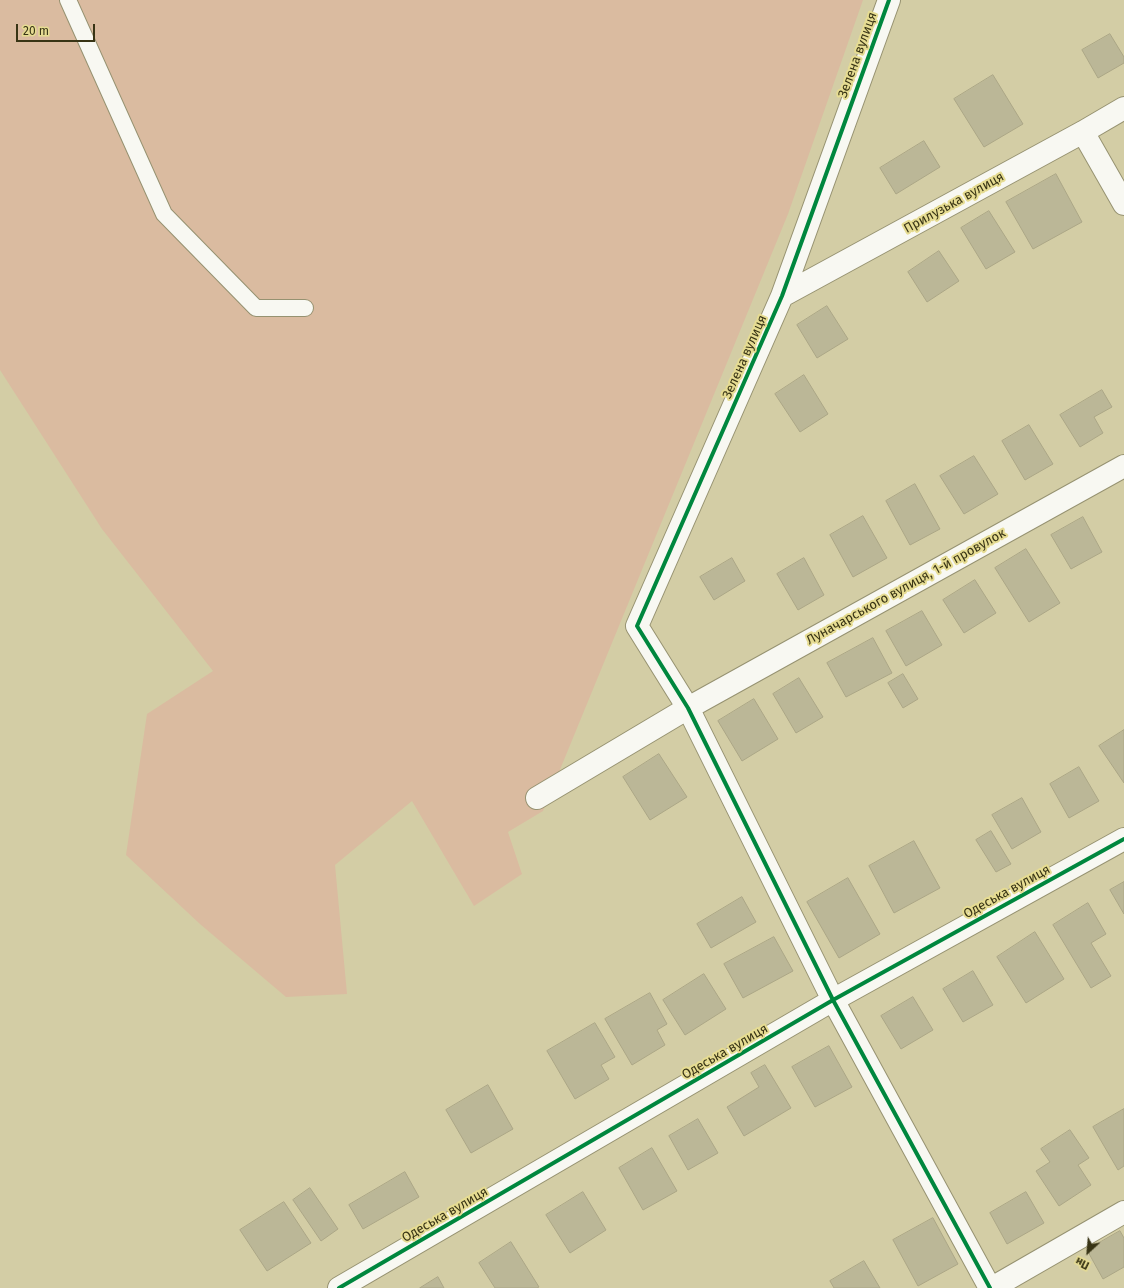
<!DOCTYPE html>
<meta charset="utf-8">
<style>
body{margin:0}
#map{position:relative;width:1124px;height:1288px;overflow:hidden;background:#d3cda5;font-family:"Fira Sans",sans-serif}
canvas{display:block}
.north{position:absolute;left:1068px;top:1232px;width:40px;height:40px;-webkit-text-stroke:3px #e6dc92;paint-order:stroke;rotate:206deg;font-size:11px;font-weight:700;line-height:16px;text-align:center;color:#383415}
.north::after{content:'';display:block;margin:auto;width:14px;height:18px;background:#383415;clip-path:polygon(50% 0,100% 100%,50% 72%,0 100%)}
.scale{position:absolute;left:16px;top:24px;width:79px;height:18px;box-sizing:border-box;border:2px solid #383415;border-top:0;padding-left:5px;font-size:12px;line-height:14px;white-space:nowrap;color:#383415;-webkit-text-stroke:3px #e6dc92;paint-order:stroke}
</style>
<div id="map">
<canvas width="1124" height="1288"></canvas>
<div class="north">Пн</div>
<div class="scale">20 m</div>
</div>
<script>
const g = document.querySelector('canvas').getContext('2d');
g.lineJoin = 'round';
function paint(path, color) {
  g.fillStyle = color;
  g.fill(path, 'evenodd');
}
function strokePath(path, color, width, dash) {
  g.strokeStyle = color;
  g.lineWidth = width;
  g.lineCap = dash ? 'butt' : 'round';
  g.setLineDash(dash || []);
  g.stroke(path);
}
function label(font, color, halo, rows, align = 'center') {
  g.font = font + ' "Fira Sans",sans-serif';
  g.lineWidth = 4;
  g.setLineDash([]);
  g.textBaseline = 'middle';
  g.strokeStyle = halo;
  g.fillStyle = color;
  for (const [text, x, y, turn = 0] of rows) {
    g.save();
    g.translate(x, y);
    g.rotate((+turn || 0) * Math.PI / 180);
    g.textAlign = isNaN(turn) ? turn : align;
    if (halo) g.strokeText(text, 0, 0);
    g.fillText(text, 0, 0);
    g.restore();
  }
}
paint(new Path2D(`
 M0,0h863l-75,214 -245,597 -35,21 14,42 -48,32 -62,-105 -77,64 12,129 -61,3 -86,-73 -74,-69 21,-141 66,-43 -111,-142 -102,-159z`), '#dabba0');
const building = new Path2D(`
 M1110,34l14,23v6l-26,15 -16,-28z
 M993,75l30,49 -39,23 -30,-48z
 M924,141l16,26 -44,27 -16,-26z
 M1056,174l26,48 -49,27 -27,-47z
 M989,211l26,41 -29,17 -25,-41z
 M939,251l20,30 -32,21 -19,-30z
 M827,306l21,33 -31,19 -20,-33z
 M804,375l24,39 -28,18 -25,-38z
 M1102,390l10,17 -18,10 9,16 -23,14 -20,-32z
 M1029,425l24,39 -28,16 -23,-39z
 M974,456l24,38 -34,20 -24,-38z
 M915,484l25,45 -30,16 -24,-44z
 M863,516l24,42 -34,19 -23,-42z
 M1083,517l19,35 -31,17 -20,-34z
 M1026,549l34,54 -31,19 -34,-54z
 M732,558l13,23 -31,19 -14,-23z
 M804,558l20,37 -26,15 -21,-36z
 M975,580l21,33 -32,20 -21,-33z
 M922,611l20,34 -36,21 -20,-35z
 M873,638l19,35 -46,24 -19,-34z
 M903,674l15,25 -15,9 -15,-25z
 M799,678l24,39 -27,16 -23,-39z
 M754,699l24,40 -36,22 -24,-40z
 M1124,730v53l-25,-37z
 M659,754l28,43 -37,23 -27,-43z
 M1079,767l20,34 -30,17 -19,-34z
 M1022,798l19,34 -29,17 -20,-34z
 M991,831l20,33 -15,8 -20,-32z
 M914,841l26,47 -46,25 -25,-47z
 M848,878l32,56 -41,24 -32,-56z
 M1124,882v32l-14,-24z
 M742,897l14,25 -45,26 -14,-24z
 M1088,903l18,31 -15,9 20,33 -20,12 -38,-63z
 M1035,932l29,47 -38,24 -29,-46z
 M774,937l19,34 -50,27 -19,-34z
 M973,971l20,34 -30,17 -20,-33z
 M704,974l22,35 -41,26 -22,-35z
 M650,993l17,31 -10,6 8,15 -33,20 -27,-46z
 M913,997l20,33 -32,19 -20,-33z
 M595,1023l20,34 -14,8 8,14 -34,20 -28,-48z
 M829,1046l23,41 -37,20 -23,-40z
 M765,1065l26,43 -47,28 -17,-29 32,-20 -8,-14z
 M488,1085l25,44 -42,24 -25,-43z
 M1124,1109v57l-6,4 -25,-43z
 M698,1119l20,34 -30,17 -19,-34z
 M1070,1130l19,28 -11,7 13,20 -32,21 -23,-35 14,-9 -9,-13z
 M652,1148l25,43 -34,19 -24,-42z
 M405,1172l14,25 -56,32 -14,-24z
 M310,1188l28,41 -17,12 -28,-41z
 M583,1192l23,38 -36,23 -24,-38z
 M1026,1192l18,31 -37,21 -17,-31z
 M284,1202l27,41 -44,28 -27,-41z
 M933,1218l25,46 -40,22 -25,-46z
 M1120,1231l4,7v29l-21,12 -16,-29z
 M511,1242l28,45 -2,1h-42l-16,-25z
 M864,1261l16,27h-46l-4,-7z
 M438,1277l6,11h-24z`);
paint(building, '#bbb797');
strokePath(building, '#aba686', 1);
const lane = new Path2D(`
 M68,0l96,214 92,94h49`);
const street = new Path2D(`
 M889,0l-107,296 -145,330 51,82 145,292 157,288
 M1083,132l41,72
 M782,296l301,-164 41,-24
 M537,798l151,-90 436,-242
 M339,1288l494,-288 291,-161
 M992,1288l132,-76`);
strokePath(lane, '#969271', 18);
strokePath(street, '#969271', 24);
strokePath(lane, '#f8f8f2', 16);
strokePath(street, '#f8f8f2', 22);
strokePath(new Path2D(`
 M889,0l-107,296 -145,330 51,82 145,292 157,288
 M339,1288l494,-288 291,-161`), '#00873e', 4);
label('13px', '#383415', '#e6dc92', [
 ["Зелена вулиця",858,55,-70],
 ["Прилузька вулиця",954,203,-29],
 ["Зелена вулиця",745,357,-66],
 ["Луначарського вулиця, 1-й провулок",906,587,-29],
 ["Одеська вулиця",1007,892,-29],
 ["Одеська вулиця",725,1052,-30],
 ["Одеська вулиця",445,1215,-30]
]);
</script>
